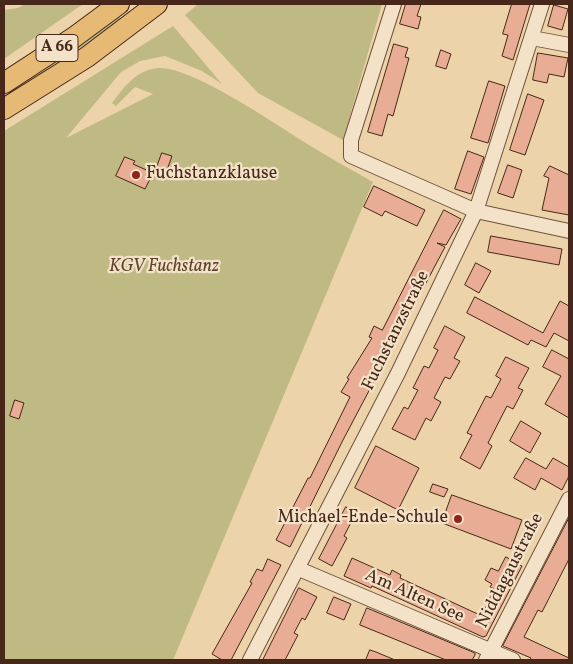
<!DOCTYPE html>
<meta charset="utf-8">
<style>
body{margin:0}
#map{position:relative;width:573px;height:664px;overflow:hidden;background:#ecd3aa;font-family:Vollkorn,serif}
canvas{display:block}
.frame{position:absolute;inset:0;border:5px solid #462719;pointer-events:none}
</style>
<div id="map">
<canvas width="573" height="664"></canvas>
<div class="frame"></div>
</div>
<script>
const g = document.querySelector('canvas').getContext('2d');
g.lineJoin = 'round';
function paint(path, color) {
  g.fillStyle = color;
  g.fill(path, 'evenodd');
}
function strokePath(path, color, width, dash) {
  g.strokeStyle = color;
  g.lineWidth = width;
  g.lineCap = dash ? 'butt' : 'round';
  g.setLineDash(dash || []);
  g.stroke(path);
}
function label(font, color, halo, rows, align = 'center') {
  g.font = font + ' Vollkorn,serif';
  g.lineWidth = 4.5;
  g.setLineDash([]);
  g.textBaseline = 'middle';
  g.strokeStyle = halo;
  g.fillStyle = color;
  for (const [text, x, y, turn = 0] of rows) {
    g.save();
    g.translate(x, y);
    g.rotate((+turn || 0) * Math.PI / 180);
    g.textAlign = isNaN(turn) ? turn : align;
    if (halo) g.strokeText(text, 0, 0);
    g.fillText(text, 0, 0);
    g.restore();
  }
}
paint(new Path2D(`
 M25,4h58l-79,55v-49l14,-2z
 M198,4h184l-39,136 -85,-47 -73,-78z
 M119,17l3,3 -60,43 -58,37v-5l77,-50z
 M173,26l49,58 -20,-13 -37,-15 -25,5 -19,11 -55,66 87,-44 -18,-7 -19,19 -4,-3c12,-16 25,-34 47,-35 35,-1 122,60 155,80 19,12 40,23 59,34l-200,478h-169v-529z`), '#bfba83');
const building = new Path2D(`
 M406,4h15l-4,12 4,1 -3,12 -18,-5z
 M512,4h18l-17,56 -11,-4 6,-21 -5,-1z
 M554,5l14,4 -6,21 -14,-4z
 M394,44l14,4 -3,9 4,1 -16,58 -5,-2 -6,22 -14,-4z
 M441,50l10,4 -5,15 -10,-3z
 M538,53l30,5 -4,19 -15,-3 -2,9 -14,-3z
 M489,81l16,5 -17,57 -17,-5z
 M528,94l16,6 -19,55 -15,-5z
 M468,151l16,6 -13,37 -16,-5z
 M162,153l10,3 -5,14 -10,-3z
 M125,157l10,4 -2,3 20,9 -8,16 -29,-13z
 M508,165l14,5 -9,28 -15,-5z
 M550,166l19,9v40l-27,-5 7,-32 -5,-2z
 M374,186l51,24 -8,16 -32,-15 -3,5 -18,-9z
 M444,210l17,9 -15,26 -9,-2 8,4 -102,193 -53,107 -14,-7 32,-62h2l40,-81 -9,-5 8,-13 -2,-1 25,-40 -3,-1 5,-11 8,4z
 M491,236l71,13 -3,16 -71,-13z
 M476,263l15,8 -12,22 -14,-8z
 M475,297l68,36 17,-32 9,5v35l-15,-8 -8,14 -15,-7 -3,5 -61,-32z
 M445,326l20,11 -11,21 6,3 -10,18 -5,-2 -11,21 7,4 -10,19 -5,-3 -11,22 -23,-11 12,-22 4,2 10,-19 -5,-2 11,-22 5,2 9,-18 -4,-2z
 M552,350l17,9v59l-24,-14 16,-28 -18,-9z
 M506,357l23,11 -11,20 5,2 -10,19 -6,-3 -19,37 4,3 -12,23 -20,-11 12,-23 -5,-2 19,-37 5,2 10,-19 -5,-3z
 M15,400l9,3 -5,16 -9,-3z
 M521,421l20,12 -11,20 -20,-12z
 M376,446l43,22 -21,42 -43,-22z
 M526,458l20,11 7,-11 16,9v9l-7,14 -21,-12 -6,12 -21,-12z
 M433,484l15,5 -4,8 -14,-5z
 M452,495l70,25 -11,29 -69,-26z
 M346,507l10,6 -12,23 3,2 -15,28 -13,-7z
 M569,518v41l-27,53 -4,-2 -14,27 45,21v2h-39l1,-2 -28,-12z
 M506,557l16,9 -36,70 -3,1 -111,-51 -1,2 -27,-12 8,-18 38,17 2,-5 9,5 -1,3 82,38 12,-27 -4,-2 2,-3 -7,-4 6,-12 7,3z
 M268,559l13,6 -50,95h-9l-10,-6 40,-71 -2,-1 7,-13 5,2z
 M299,588l18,9 -12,23 -3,-2 -8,15 4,2 -13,25h-22z
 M334,597l17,7 -7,16 -17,-7z
 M367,608l108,45v2l-3,5h-26l-86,-35z
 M370,650l6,2 19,8h-29z`);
paint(building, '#e8ad94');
strokePath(building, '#462719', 1);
const minor = new Path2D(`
 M394,4l-43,136v16l125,55 93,20
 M532,38l37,7
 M299,569l214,91
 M250,660l148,-287 78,-162 66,-207
 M486,660l83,-161`);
const highway = new Path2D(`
 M4,83l69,-45 46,-34
 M4,109l83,-52 70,-53`);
strokePath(minor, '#70523d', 16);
strokePath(highway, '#462719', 22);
strokePath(minor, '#f3e2c8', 14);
strokePath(highway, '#e6ba75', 20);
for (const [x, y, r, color] of [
 [136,175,5,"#8f2418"],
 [458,519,5,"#8f2418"]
]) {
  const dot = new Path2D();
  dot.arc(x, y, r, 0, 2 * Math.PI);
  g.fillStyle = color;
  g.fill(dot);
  strokePath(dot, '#f3e2c8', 2);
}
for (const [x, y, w] of [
 [57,48,42]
]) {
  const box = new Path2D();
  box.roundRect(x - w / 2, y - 13.5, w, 27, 4);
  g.fillStyle = '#f3e2c8';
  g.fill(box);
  strokePath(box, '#462719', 1);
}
label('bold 16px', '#462719', null, [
 ["A 66",57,48]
]);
label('18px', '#462719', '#f3e2c8', [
 ["Fuchstanzklause",146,175],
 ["Michael-Ende-Schule",448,519,"right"]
], 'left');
label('italic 18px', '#5e442e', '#f3e2c8', [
 ["KGV Fuchstanz",164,268]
]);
label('18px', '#462719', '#f3e2c8', [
 ["Fuchstanzstraße",397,331,-64],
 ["Niddagaustraße",511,571,-63],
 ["Am Alten See",414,597,24]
]);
</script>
